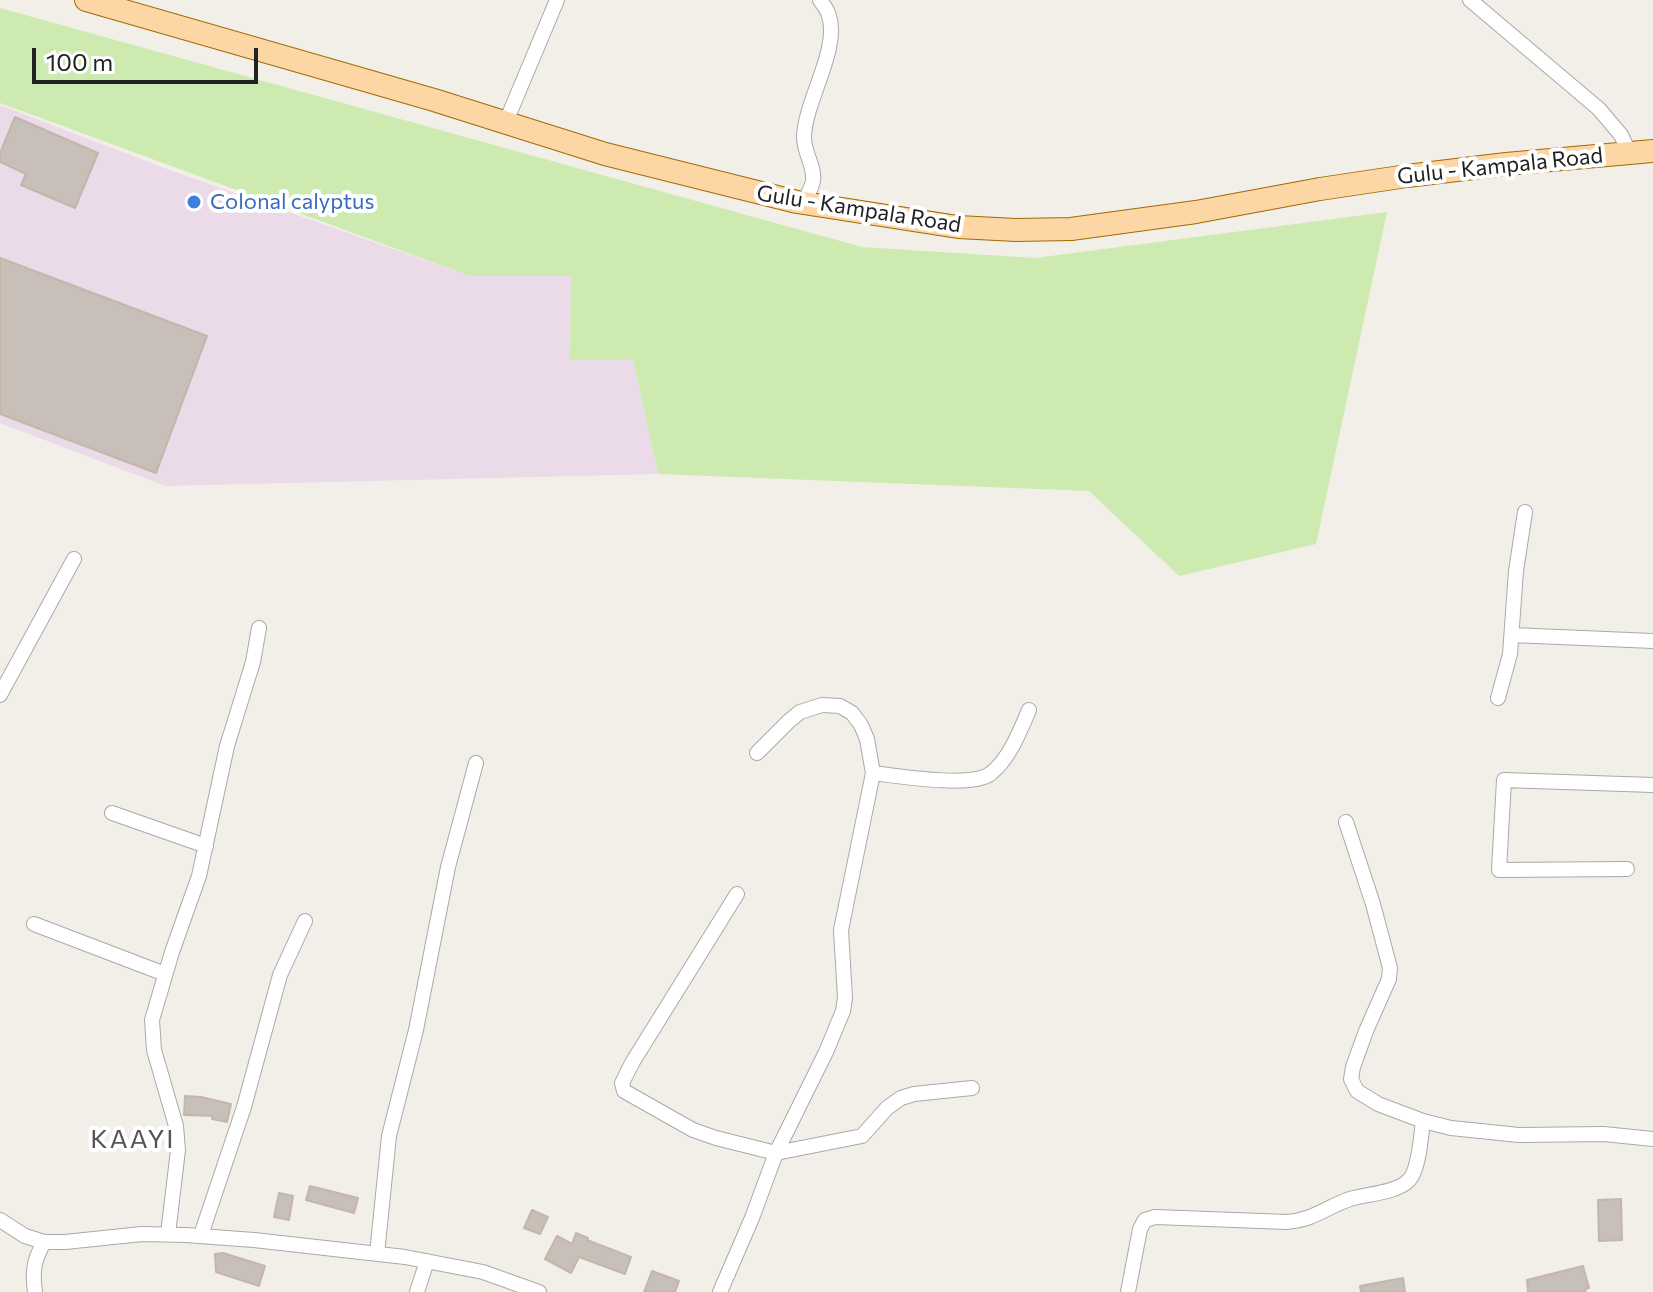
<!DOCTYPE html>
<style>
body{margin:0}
#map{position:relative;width:1653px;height:1292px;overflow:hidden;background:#f2efe9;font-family:Commissioner,sans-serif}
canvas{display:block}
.scale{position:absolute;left:32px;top:48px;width:226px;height:36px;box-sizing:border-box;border:4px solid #222;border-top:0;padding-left:10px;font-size:24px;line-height:28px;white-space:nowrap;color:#222;-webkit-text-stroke:6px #fff;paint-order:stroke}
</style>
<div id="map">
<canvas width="1653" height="1292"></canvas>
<div class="scale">100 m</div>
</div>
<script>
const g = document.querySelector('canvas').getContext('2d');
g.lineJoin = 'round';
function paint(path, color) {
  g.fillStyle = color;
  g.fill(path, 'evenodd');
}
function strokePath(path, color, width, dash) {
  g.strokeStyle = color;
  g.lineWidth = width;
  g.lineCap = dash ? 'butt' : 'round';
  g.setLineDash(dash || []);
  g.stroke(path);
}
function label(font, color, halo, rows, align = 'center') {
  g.font = font + ' Commissioner,sans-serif';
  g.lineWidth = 8;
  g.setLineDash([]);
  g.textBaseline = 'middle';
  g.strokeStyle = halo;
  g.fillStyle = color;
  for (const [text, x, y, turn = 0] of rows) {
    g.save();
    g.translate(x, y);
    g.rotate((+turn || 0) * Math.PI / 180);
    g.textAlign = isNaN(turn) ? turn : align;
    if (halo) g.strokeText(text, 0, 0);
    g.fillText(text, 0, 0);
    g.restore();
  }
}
paint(new Path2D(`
 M0,105l167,64 303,107h101l-1,84h63l25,114 -493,12 -165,-63z`), '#ebdbe8');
paint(new Path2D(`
 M0,8l862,239 173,11 352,-46 -71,332 -137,32 -90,-85 -431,-17 -25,-114h-63l1,-84h-101l-470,-173z`), '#cdebb0');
const building = new Path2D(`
 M15,117l83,36 -23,55 -54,-23 5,-11 -26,-12v-9z
 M0,258l207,78 -51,137 -156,-59z
 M185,1096l16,1 30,7 -4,18 -15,-3 1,-3 -29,-1z
 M310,1186l48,12 -4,15 -48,-13z
 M279,1193l14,3 -4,24 -15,-3z
 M1621,1199l1,41 -23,1 -1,-41z
 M532,1210l16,7 -8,17 -16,-6z
 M576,1233l12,5 -1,2 44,17 -6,17 -46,-17 -8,16 -26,-14 12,-23 15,8z
 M223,1253l42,13 -6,20 -43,-14 -1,-18z
 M1583,1266l6,22 -4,1 1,3h-58l-1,-12z
 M652,1271l27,10 -4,11h-31z
 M1403,1278l2,14h-44l-1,-6z`);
paint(building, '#c7bfb8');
strokePath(building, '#c4b6ab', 2);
const minor = new Path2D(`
 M1470,0l129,109 22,26 8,17
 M505,124l52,-124
 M797,202l9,-4c2,-5 6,-11 7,-17 2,-15 -9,-28 -9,-43 0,-35 36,-89 25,-122 -1,-6 -6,-11 -9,-16
 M1512,635l141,6
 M0,695l74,-136
 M1498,698l12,-44 6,-83 9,-59
 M873,773c25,3 98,15 117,1 19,-14 30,-43 39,-64
 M112,813l94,33
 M1346,822l27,82 17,64 -1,11 -23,52 -13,36 -2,12 6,12 21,13 45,17 28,7 68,7 85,-1 49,5
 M1627,869l-128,1 5,-90 149,5
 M737,894l-105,169 -10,20 2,8 69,39 23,8 60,15 86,-17 25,-28 14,-10 13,-4 58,-6
 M34,924l131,50
 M0,1220l25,16 19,6h21l77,-8 44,1 68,5 151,17 78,15 56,20
 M168,1234l10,-84 -2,-24 -22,-76 -2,-30 20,-68 27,-76 28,-130 26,-84 6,-34
 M201,1235l43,-128 36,-132 25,-54
 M377,1254l12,-118 27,-106 32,-163 28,-104
 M35,1292c-3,-21 -1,-32 9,-50
 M417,1292l10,-31
 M720,1292l32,-74 24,-65 50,-101 17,-41 2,-13 -4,-68 32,-157 -6,-34 -6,-14 -9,-12 -12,-7 -18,-1 -22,7 -11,9 -32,32
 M1128,1292l12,-63 5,-9 10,-3 132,5c27,-2 39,-15 63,-23 17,-5 47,-6 59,-19 10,-10 12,-44 14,-59`);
const primary = new Path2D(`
 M86,0l348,100 171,54 192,48 161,25 58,3 55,-1 125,-17 124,-23 87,-13 99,-12 147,-13`);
strokePath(minor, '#a9a9a9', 16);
strokePath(primary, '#a06b00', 24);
strokePath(minor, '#fff', 14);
strokePath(primary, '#fcd6a4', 22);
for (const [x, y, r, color] of [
 [194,202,8,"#3f7fe0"]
]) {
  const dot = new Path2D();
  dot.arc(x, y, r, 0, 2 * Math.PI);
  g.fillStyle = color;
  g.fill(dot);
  strokePath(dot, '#fff', 3);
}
label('22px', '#222', '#fff', [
 ["Gulu - Kampala Road",1500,166,-6],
 ["Gulu - Kampala Road",859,209,9]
]);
label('22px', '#366cbe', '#fff', [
 ["Colonal calyptus",210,202]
], 'left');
g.letterSpacing = '2px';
label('26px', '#555', '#fff', [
 ["KAAYI",133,1139]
]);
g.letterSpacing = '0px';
</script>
